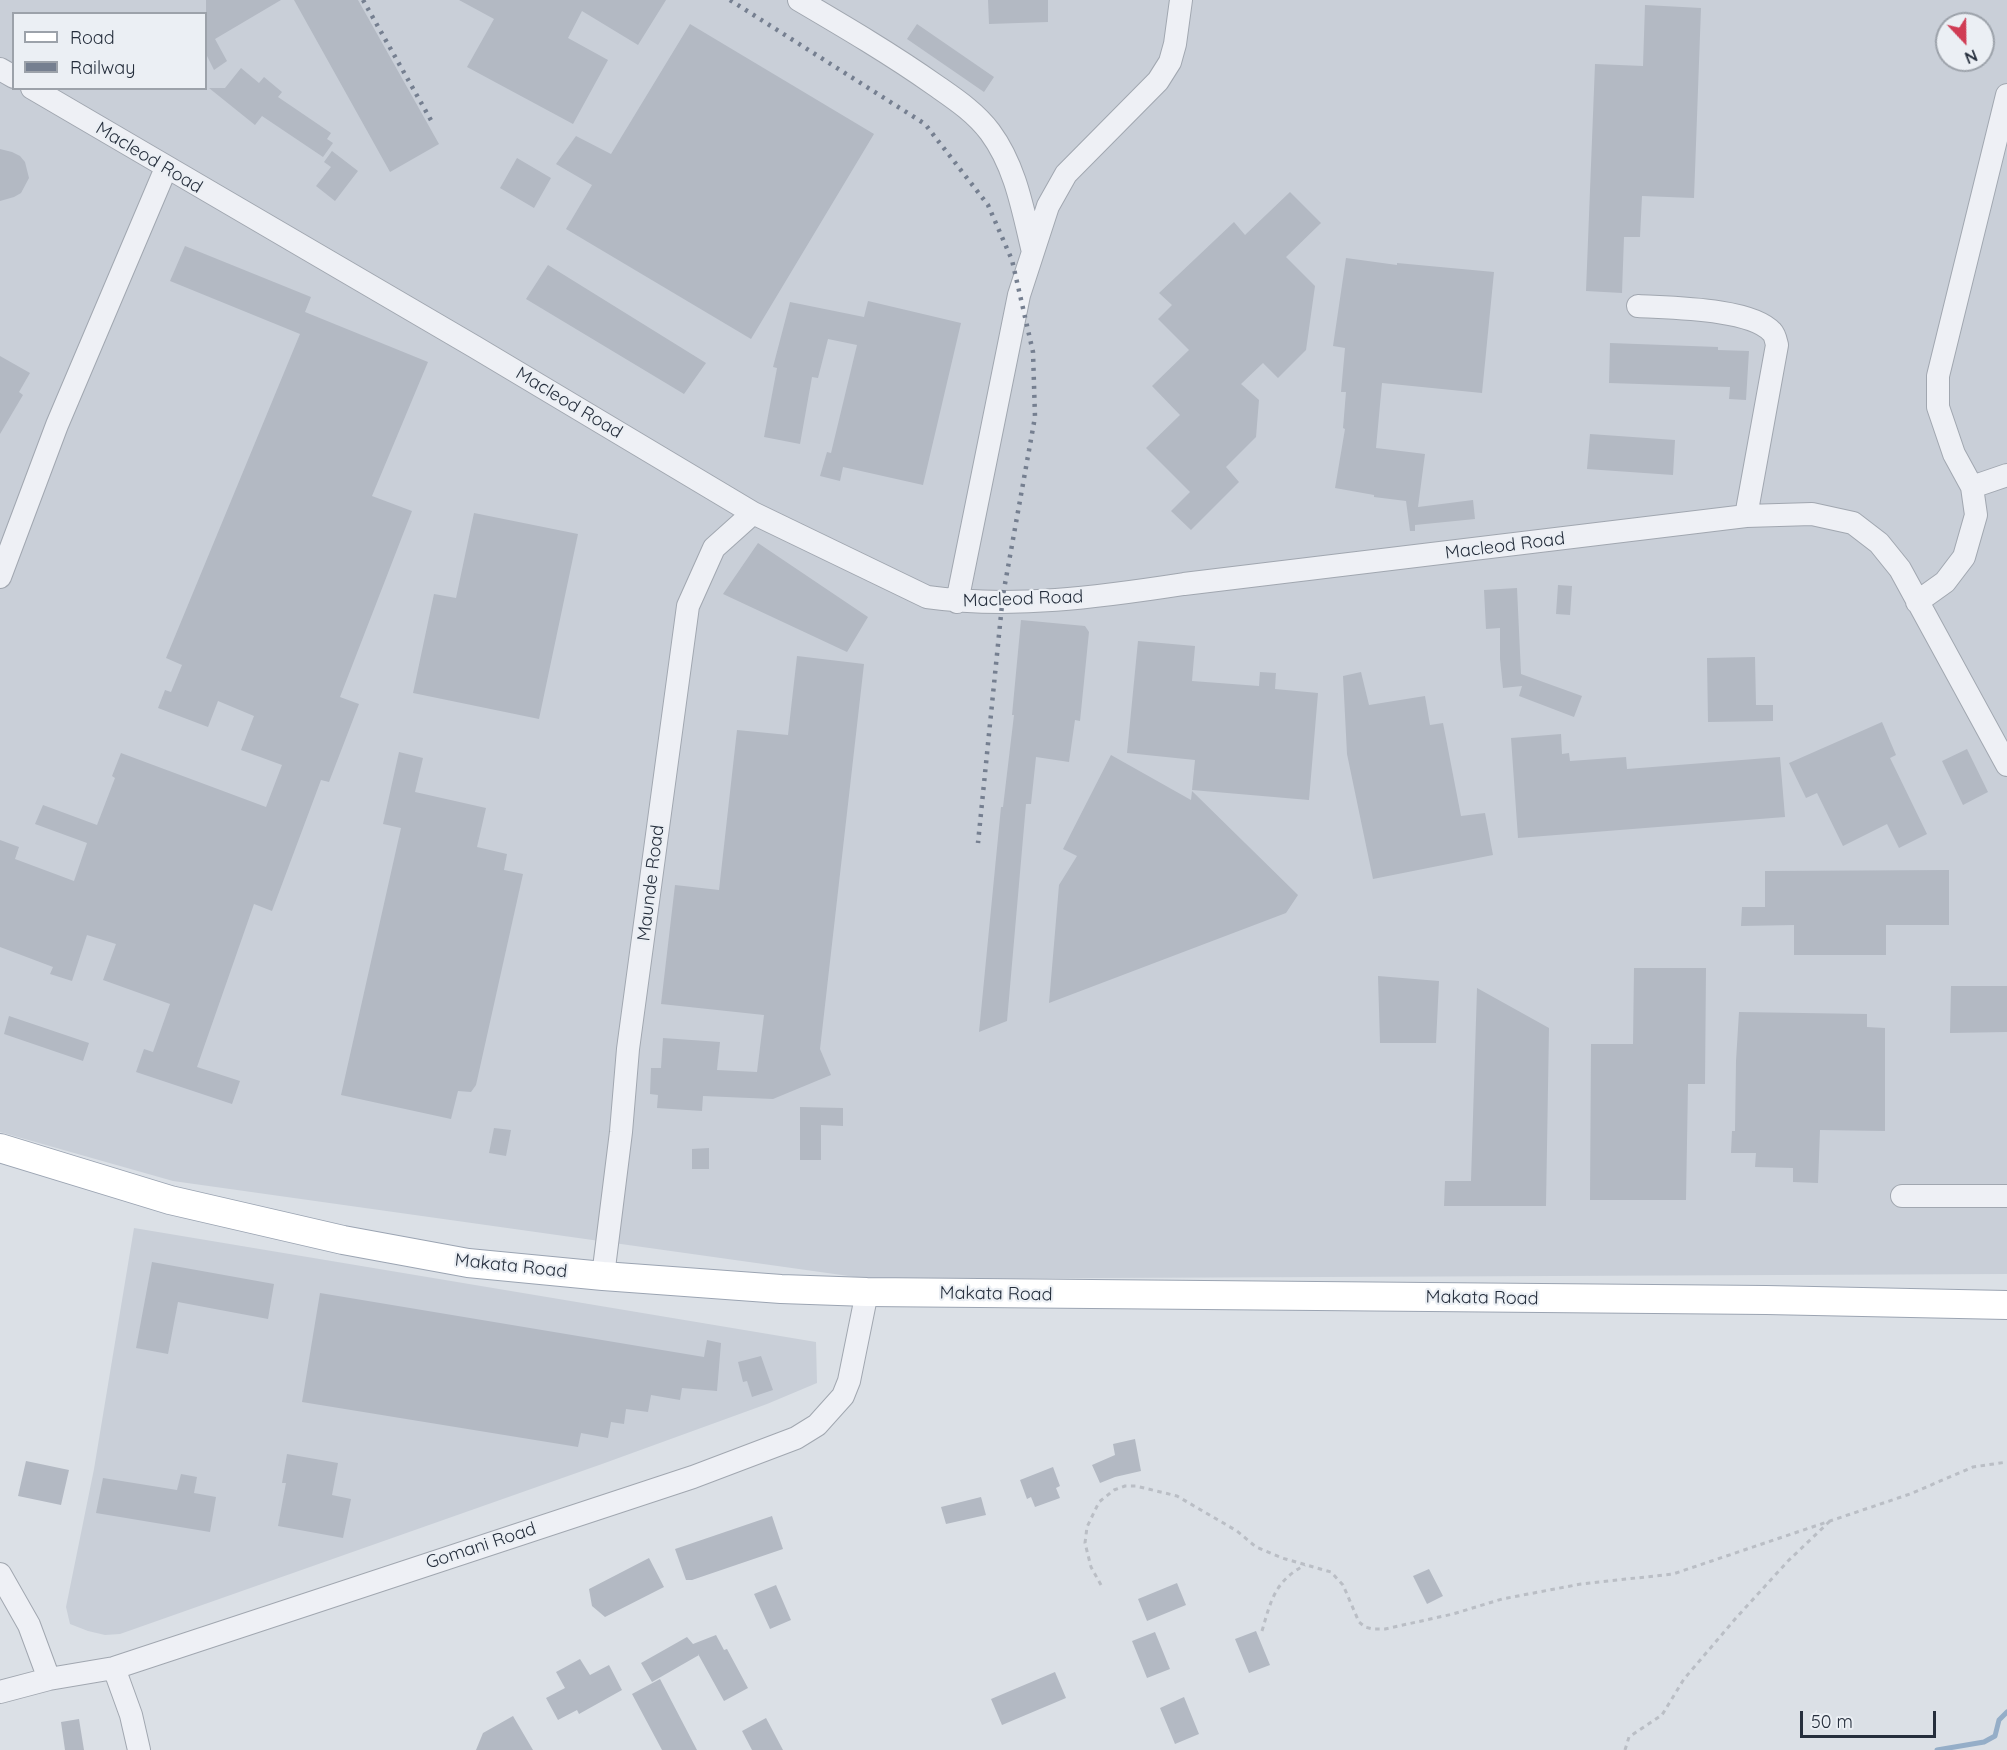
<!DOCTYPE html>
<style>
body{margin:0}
#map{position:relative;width:2007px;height:1750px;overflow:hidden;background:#dbe0e6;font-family:Quicksand,sans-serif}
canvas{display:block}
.legend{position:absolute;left:12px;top:12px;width:195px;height:78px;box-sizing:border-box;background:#ebeff4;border:2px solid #9ca2aa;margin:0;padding:8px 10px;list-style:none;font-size:18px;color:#252e3c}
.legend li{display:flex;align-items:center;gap:12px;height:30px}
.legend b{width:30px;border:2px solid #9ca2aa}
.north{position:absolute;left:1935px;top:12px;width:60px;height:60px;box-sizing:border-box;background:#ebeff4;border:2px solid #9ca2aa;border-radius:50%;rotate:158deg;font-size:16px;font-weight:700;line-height:24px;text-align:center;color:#252e3c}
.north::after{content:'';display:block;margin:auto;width:21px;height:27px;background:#d03c54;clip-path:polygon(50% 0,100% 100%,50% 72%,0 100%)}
.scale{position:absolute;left:1800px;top:1711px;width:136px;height:27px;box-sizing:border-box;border:3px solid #252e3c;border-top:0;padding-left:8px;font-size:18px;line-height:21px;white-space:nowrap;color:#252e3c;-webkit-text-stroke:4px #ebeff4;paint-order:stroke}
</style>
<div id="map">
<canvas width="2007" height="1750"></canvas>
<ul class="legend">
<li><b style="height:8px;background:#fff"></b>Road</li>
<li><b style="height:8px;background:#757f90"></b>Railway</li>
</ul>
<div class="north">N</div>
<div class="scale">50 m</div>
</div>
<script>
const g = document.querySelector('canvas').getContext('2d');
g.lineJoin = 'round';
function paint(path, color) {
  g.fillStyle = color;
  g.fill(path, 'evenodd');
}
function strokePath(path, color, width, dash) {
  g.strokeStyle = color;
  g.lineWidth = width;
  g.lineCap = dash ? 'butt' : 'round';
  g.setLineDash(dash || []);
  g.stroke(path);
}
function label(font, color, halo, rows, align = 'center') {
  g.font = font + ' Quicksand,sans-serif';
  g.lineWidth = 4.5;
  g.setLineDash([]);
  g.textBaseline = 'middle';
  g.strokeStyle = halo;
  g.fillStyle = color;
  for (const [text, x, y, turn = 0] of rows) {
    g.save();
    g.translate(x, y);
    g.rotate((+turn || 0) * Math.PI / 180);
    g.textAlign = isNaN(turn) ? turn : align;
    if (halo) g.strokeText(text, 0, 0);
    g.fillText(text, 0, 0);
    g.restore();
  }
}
paint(new Path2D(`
 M0,0h2007v1274l-1137,5 -697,-98 -173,-49zM14,14h192v74h-192zM1947,24h36v36h-36z
 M134,1228l682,114 1,41 -50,21 -165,60 -482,170 -15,1 -17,-4 -18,-7 -4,-17 28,-138z`), '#c9cfd8');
strokePath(new Path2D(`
 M1937,1750l47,-8 11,-6 4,-16 8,-8`), '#95aec8', 5);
paint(new Path2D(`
 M206,0h75l-66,39 12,22 -13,9 -8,-16z
 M294,0h64l81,144 -49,28z
 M459,0h207l-28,45 -56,-34 -14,27 40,22 -35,64 -106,-57 27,-48z
 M988,0h60v22l-59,2z
 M1645,5l56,3 -7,190 -52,-2 -2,41h-16l-2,56 -36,-2 9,-227 48,2z
 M690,24l184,110 -123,205 -185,-110 26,-44 -36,-21 20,-28 35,18z
 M917,24l77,53 -10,15 -77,-53z
 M241,68l18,15 5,-6 18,15 -4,5 53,36 -4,6 6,4 -10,14 -61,-41 -7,9 -46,-37h16z
 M0,149l12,3 8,4 5,6 4,16 -8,15 -7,4 -14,4z
 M332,151l26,20 -23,30 -19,-15 15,-19 -7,-5z
 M517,158l34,20 -17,30 -34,-20z
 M1290,192l31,31 -35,34 29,29 -9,64 -28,28 -15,-15 -22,21 18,16 -3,37 -30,30 13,15 -48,48 -20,-19 19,-19 -44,-44 34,-33 -28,-29 37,-36 -31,-31 14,-14 -13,-12 75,-71 11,13z
 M185,246l126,51 -6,15 123,50 -56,134 40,15 -72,186 19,7 -30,78 -8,-2 -49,131 -18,-7 -57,163 43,14 -8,23 -96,-32 8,-23 9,3 17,-48 -67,-24 13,-36 -29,-9 -15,46 -22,-7 3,-7 -53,-20v-107l19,7 -4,12 59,22 13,-38 -52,-19 8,-19 54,20 18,-47 -3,-2 9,-23 145,54 16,-42 -41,-15 13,-34 -36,-15 -10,26 -50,-19 7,-18 6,2 11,-27 -16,-7 134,-324 -130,-53z
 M1346,258l51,7v-2l97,9 -12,121 -100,-10 -6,65 49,6 -7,53 55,-7 2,19 -60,6v6h-5l-4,-30 -32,-4v-2l-39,-7 10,-59 -2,-1 3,-36h-5l4,-44 -12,-2z
 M548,265l158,98 -22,31 -158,-95z
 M868,301l93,22 -38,162 -80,-18 -3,14 -20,-5 7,-24 4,1 26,-108 -29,-6 -10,39 -6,-1 -12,67 -36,-7 13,-69 -4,-1 17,-65 74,15z
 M1610,343l108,4v3l31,1 -3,49 -17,-1 1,-12 -121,-4z
 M0,356l30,17 -11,19 4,3 -23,39z
 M1590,434l85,6 -2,35 -86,-6z
 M474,513l104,21 -39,185 -126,-26 21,-99 22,4z
 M758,543l110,74 -21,35 -124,-58z
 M1558,585l14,1 -2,29 -14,-1z
 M1517,588l4,86 61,22 -8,21 -55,-21 3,-10 -19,2 -3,-29v-31l-14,1 -2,-39z
 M1021,620l64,6 4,6 -9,89 -5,-1 -6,42 -33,-5 -5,47h-5l-19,217 -28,11 22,-225h2l11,-92h-2z
 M1138,641l57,5 -3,35 67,5 1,-14 16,1 -1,16 43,4 -9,107 -117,-10 3,-30 -68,-7z
 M797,656l67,8 -44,385 11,26 -58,24 -70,-3 -1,15 -45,-3 1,-13 -8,-1 1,-26h10l2,-30 57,4 -3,28 40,2 7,-57 -103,-11 14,-119 44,5 18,-160 51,5z
 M1755,657l1,48h17v16l-65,1 -1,-64z
 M1361,672l8,33 56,-9 5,29 13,-2 18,93 24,-3 8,42 -120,24 -26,-125 -4,-78z
 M1882,722l14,33 -6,3 37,76 -28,14 -12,-24 -44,22 -26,-53 -11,5 -17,-35z
 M1561,734l1,20 7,-1 1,8 56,-4 1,12 153,-12 5,60 -267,21 -7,-100z
 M1967,749l21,43 -25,13 -21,-44z
 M399,752l24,6 -8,34 71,16 -9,39 30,7 -3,16 19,4 -47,211 -5,7 -13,-1 -7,28 -110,-24 60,-267 -18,-4z
 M1111,755l80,45 1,-9 106,104 -12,18 -237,90 10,-118 18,-29 -14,-7z
 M1949,870v55h-63v30h-92v-30l-53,1 1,-19h23v-36z
 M1634,968h72l-1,116h-17l-2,116h-96l1,-156h42z
 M1378,976l61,5 -3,62h-56z
 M1951,986h56v46l-57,1z
 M1477,988l72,40 -3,178h-102l1,-25h26z
 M1739,1012l128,2v13l18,1v103l-65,-1 -2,53 -25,-1v-14l-38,-1 1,-14h-25l1,-22h3l1,-70z
 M9,1016l80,27 -6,18 -79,-27z
 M800,1107l43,1v18l-22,-1v35h-21z
 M494,1128l17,2 -5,26 -17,-3z
 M709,1148v21h-17v-20z
 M152,1262l122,22 -6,35 -90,-17 -10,52 -32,-6z
 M320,1293l384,64 3,-17 14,3 -4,48 -35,-3 -2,12 -29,-5 -3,17 -22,-3 -2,15 -13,-2 -3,16 -27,-5 -3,14 -276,-45z
 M761,1356l12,34 -21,7 -5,-16 -4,1 -5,-20z
 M1135,1439l6,32 -26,6 -15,6 -8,-18 23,-10 -2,-11z
 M287,1454l51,9 -6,32 19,4 -8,39 -65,-12 8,-43h-4z
 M26,1461l43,9 -8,35 -43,-9z
 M1053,1467l7,19 -4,2 4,10 -25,9 -4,-10 -4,2 -7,-19z
 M181,1474l16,3 -3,16 22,4 -6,35 -114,-19 7,-35 74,12z
 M981,1497l5,18 -40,9 -5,-17z
 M772,1516l11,33 -91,31h-6l-11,-31z
 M649,1558l15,29 -59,30 -13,-11 -3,-17z
 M1429,1569l14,27 -16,8 -14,-28z
 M1177,1583l9,22 -39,16 -9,-22z
 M776,1585l15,35 -21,9 -16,-35z
 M1256,1631l14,34 -21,8 -14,-34z
 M1155,1632l15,37 -23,9 -15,-37z
 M716,1635l8,15 3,-1 21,39 -24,13 -26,-47 1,1 -47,27 -11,-19 46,-26 6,7z
 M580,1659l10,16 19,-10 13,25 -43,24 -2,-4 -19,10 -12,-22 19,-10 -9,-16z
 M1055,1672l11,26 -64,27 -11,-26z
 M660,1679l37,71h-35l-30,-56z
 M1184,1697l15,37 -24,10 -15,-36z
 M513,1716l20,34h-57l7,-17z
 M766,1718l17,32h-31l-10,-19z
 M79,1719l5,31h-19l-4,-28z`), '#b3b9c3');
const minor = new Path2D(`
 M799,0c46,27 92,54 136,85 20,14 40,27 55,47 26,35 33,79 43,120
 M0,69l14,8
 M32,88l443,259 278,166 174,84c85,12 173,0 257,-13l562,-68 66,-2 41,9 26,20 21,26 107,196
 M1638,306c31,2 113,2 134,26 3,3 4,9 5,13l-31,171
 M1972,487l35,-12
 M0,577l57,-152 109,-257
 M957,602l62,-307 29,-89 18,-32 92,-93 12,-19 5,-18 6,-44
 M1917,602l28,-20 19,-25 12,-42 -4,-28 -18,-33 -16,-47v-31l69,-281
 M1902,1196h105
 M603,1276l18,-144 7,-83 60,-443 26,-58 39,-35
 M0,1574l29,51 20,54
 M114,1668l17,47 8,35
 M0,1692l49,-13 65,-11 579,-191 103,-39 21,-13 26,-29 6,-15 18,-89`);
const major = new Path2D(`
 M0,1148l170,52 173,40 125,23 135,13 178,13 86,3 899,8 241,5`);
strokePath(minor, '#a1a7b0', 24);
strokePath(major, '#9ba4b2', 30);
strokePath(new Path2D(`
 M1101,1585l-10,-18 -6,-24 2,-16 12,-25 15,-12 11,-4h11l41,10 60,35 19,16 26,11 49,14 12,13 16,37 6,5 8,2h12l68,-15 49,-15 79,-15 92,-10 237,-80 63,-27 34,-5
 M1262,1631c9,-31 13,-50 43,-66
 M1625,1750l4,-13 33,-22 22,-36 52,-61 52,-57 42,-40`), '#babec5', 3, [4.5, 4.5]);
strokePath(minor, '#eef0f5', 22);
strokePath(major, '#fff', 28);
strokePath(new Path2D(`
 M363,0l69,122
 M730,0l195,124 63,81 24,55 21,92 2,65 -32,178 -25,248`), '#757f90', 4.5, [3, 6]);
label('18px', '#252e3c', '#ebeff4', [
 ["Macleod Road",149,158,31],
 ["Macleod Road",569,403,31],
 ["Macleod Road",1505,546,-7],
 ["Macleod Road",1023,599,-2],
 ["Maunde Road",651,883,-83],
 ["Makata Road",511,1266,6],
 ["Makata Road",996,1294,1],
 ["Makata Road",1482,1298,1],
 ["Gomani Road",481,1546,-18]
]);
</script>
